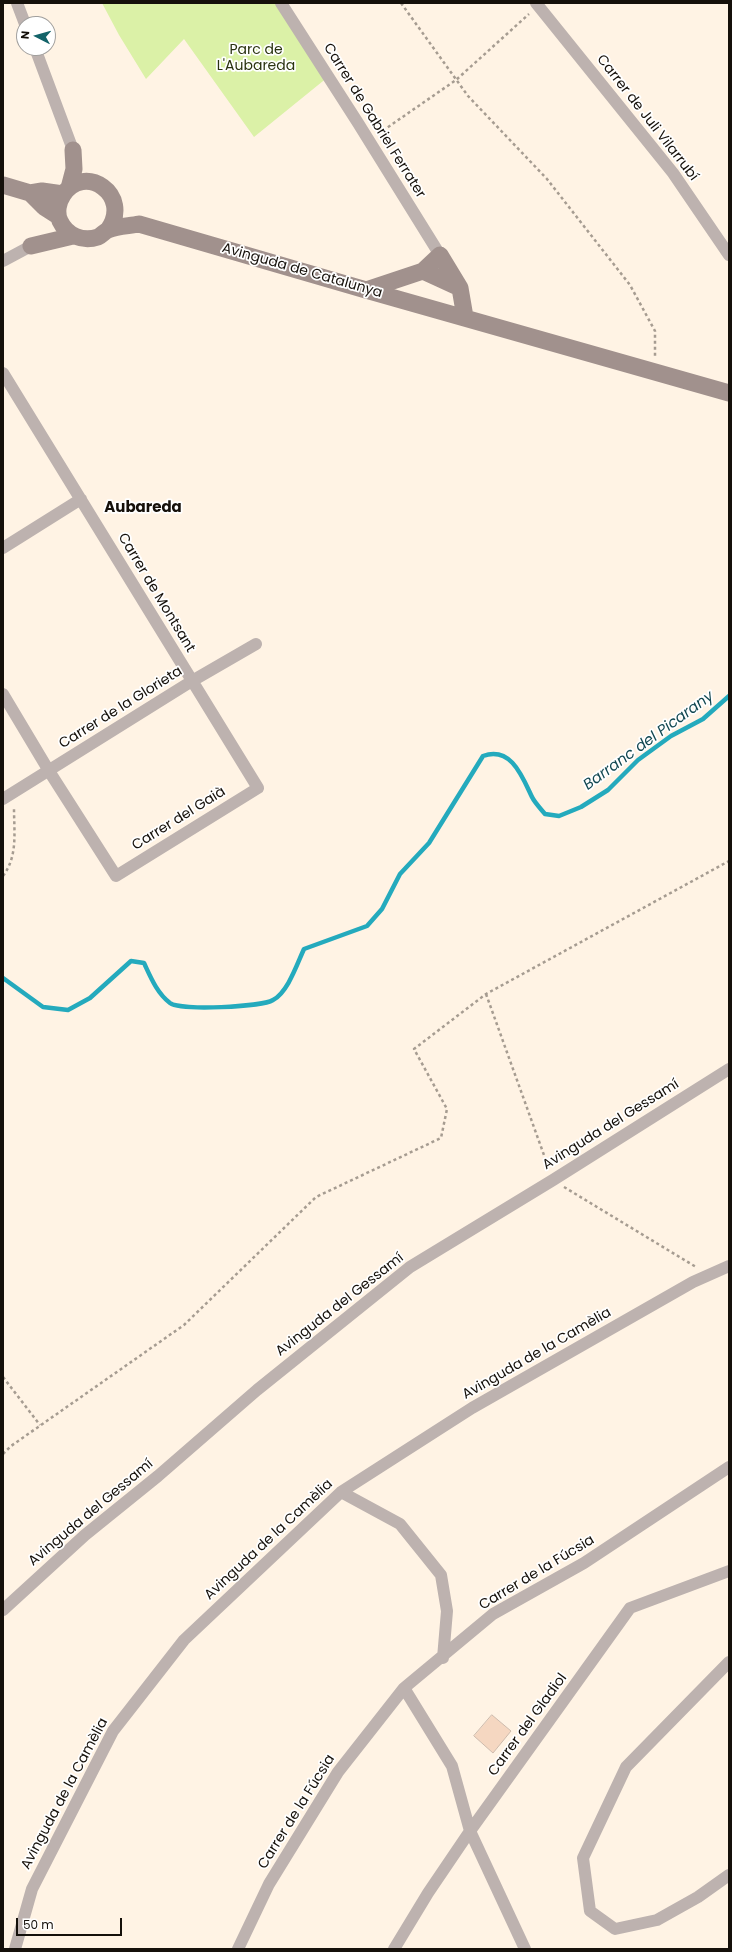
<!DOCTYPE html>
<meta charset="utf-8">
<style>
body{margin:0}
#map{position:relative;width:732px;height:1952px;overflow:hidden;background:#fff3e4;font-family:Poppins,sans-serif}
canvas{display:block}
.frame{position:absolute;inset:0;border:4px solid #15100a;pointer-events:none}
.north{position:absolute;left:16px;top:16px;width:40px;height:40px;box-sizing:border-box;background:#fff;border:1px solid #a19f9d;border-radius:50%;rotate:276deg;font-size:11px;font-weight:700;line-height:16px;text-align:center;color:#15100a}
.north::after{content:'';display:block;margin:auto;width:14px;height:18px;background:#136369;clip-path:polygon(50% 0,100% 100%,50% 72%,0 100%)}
.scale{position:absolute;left:16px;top:1918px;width:106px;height:18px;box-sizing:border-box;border:2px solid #15100a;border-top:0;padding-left:5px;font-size:12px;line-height:14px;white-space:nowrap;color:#15100a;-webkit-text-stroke:3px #fff;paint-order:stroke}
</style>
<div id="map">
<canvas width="732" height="1952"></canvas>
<div class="frame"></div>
<div class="north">N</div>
<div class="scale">50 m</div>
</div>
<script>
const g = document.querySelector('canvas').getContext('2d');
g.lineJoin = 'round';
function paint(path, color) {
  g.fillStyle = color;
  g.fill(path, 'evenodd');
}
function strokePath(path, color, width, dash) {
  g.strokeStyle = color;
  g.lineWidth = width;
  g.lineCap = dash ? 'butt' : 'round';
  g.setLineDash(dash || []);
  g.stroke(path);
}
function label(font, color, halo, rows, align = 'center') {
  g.font = font + ' Poppins,sans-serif';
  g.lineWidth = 3.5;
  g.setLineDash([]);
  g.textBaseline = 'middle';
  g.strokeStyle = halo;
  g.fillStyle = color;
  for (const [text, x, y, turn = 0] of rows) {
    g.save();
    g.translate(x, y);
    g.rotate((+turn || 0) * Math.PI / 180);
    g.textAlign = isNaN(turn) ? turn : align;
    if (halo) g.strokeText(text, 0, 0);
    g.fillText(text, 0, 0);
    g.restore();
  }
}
paint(new Path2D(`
 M102,3h173l53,74 -74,60 -70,-98 -38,40 -27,-44z`), '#dbf1a7');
strokePath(new Path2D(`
 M3,978l40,29 25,3 22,-12 41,-37 13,2c7,15 13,30 26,40 11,8 91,4 103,-3 15,-8 24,-36 31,-51l63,-23 15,-17 18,-35 29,-31 54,-87c28,-10 39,20 49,41 3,6 9,12 13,17l14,2 22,-9 27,-17 30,-30 33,-24 32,-17 26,-23`), '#24aabd', 4.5);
const building = new Path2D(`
 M492,1715l19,16 -18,22 -19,-17z`);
paint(building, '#f5d7c1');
strokePath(building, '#cdbaac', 1);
strokePath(new Path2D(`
 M401,3l67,93 79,83 83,106 25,46v25
 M378,134l78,-54 73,-66
 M3,876c15,-20 11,-44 11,-68
 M486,994l63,175
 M564,1187l132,80
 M3,1377l37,48
 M3,1454l8,-8 173,-121 132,-128 125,-59 6,-29 -33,-60 72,-55 243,-133`), '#a69c91', 2.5, [3, 3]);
strokePath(new Path2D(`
 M17,3l8,21
 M281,3l77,120 82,132
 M536,3l137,170 56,82
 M35,48l38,102
 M3,261l28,-15
 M3,373l255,415 -142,88 -67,-105 -46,-77
 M3,548l78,-49
 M3,799l189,-118 64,-37
 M341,1492l59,32 41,51 6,36 -4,47
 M3,1610l82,-75 73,-59 99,-86 153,-123 143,-87 176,-111
 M729,1662l-103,105 -43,91 7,53 25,18 42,-9 41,-23 31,-22
 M404,1688l48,78 18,65 55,118
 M15,1949l17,-60 81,-158 71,-91 157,-148 131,-84 221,-126 36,-16
 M238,1949l31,-65 69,-112 66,-84 89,-74 91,-51 145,-96
 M394,1949l34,-56 42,-62 160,-223 99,-37`), '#bdb2af', 12);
strokePath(new Path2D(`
 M3,185l27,8 12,-2 21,3
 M69,188l5,-19 -1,-19
 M30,193l14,14 14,9
 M108,230c25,-35 -24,-68 -45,-35 -5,7 -7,18 -3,26 7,15 23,21 38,16 4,-2 7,-6 10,-7 9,-4 21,-4 31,-6l227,66 363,103
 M31,246l42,-10
 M423,271l37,17
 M366,290l57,-19 17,-16 20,33 5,29`), '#a1918d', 17);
label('14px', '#2a3310', '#fff', [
 ["Parc de",256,50],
 ["L'Aubareda",256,66]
]);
label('14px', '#15100a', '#fff', [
 ["Carrer de Juli Vilarrubí",647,118,52],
 ["Carrer de Gabriel Ferrater",374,121,58],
 ["Avinguda de Catalunya",302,271,16],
 ["Carrer de Montsant",156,593,59],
 ["Carrer de la Glorieta",121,708,-32],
 ["Carrer del Gaià",179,819,-32],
 ["Avinguda del Gessamí",611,1125,-32],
 ["Avinguda del Gessamí",340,1305,-38],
 ["Avinguda de la Camèlia",537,1354,-30],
 ["Avinguda del Gessamí",91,1513,-40],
 ["Avinguda de la Camèlia",269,1540,-43],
 ["Carrer de la Fúcsia",537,1573,-31],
 ["Carrer del Gladiol",528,1725,-54],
 ["Avinguda de la Camèlia",65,1794,-62],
 ["Carrer de la Fúcsia",297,1812,-58]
]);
label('bold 15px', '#15100a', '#fff', [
 ["Aubareda",143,508]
]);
label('italic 15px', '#114750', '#fff', [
 ["Barranc del Picarany",649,741,-36]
]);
</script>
